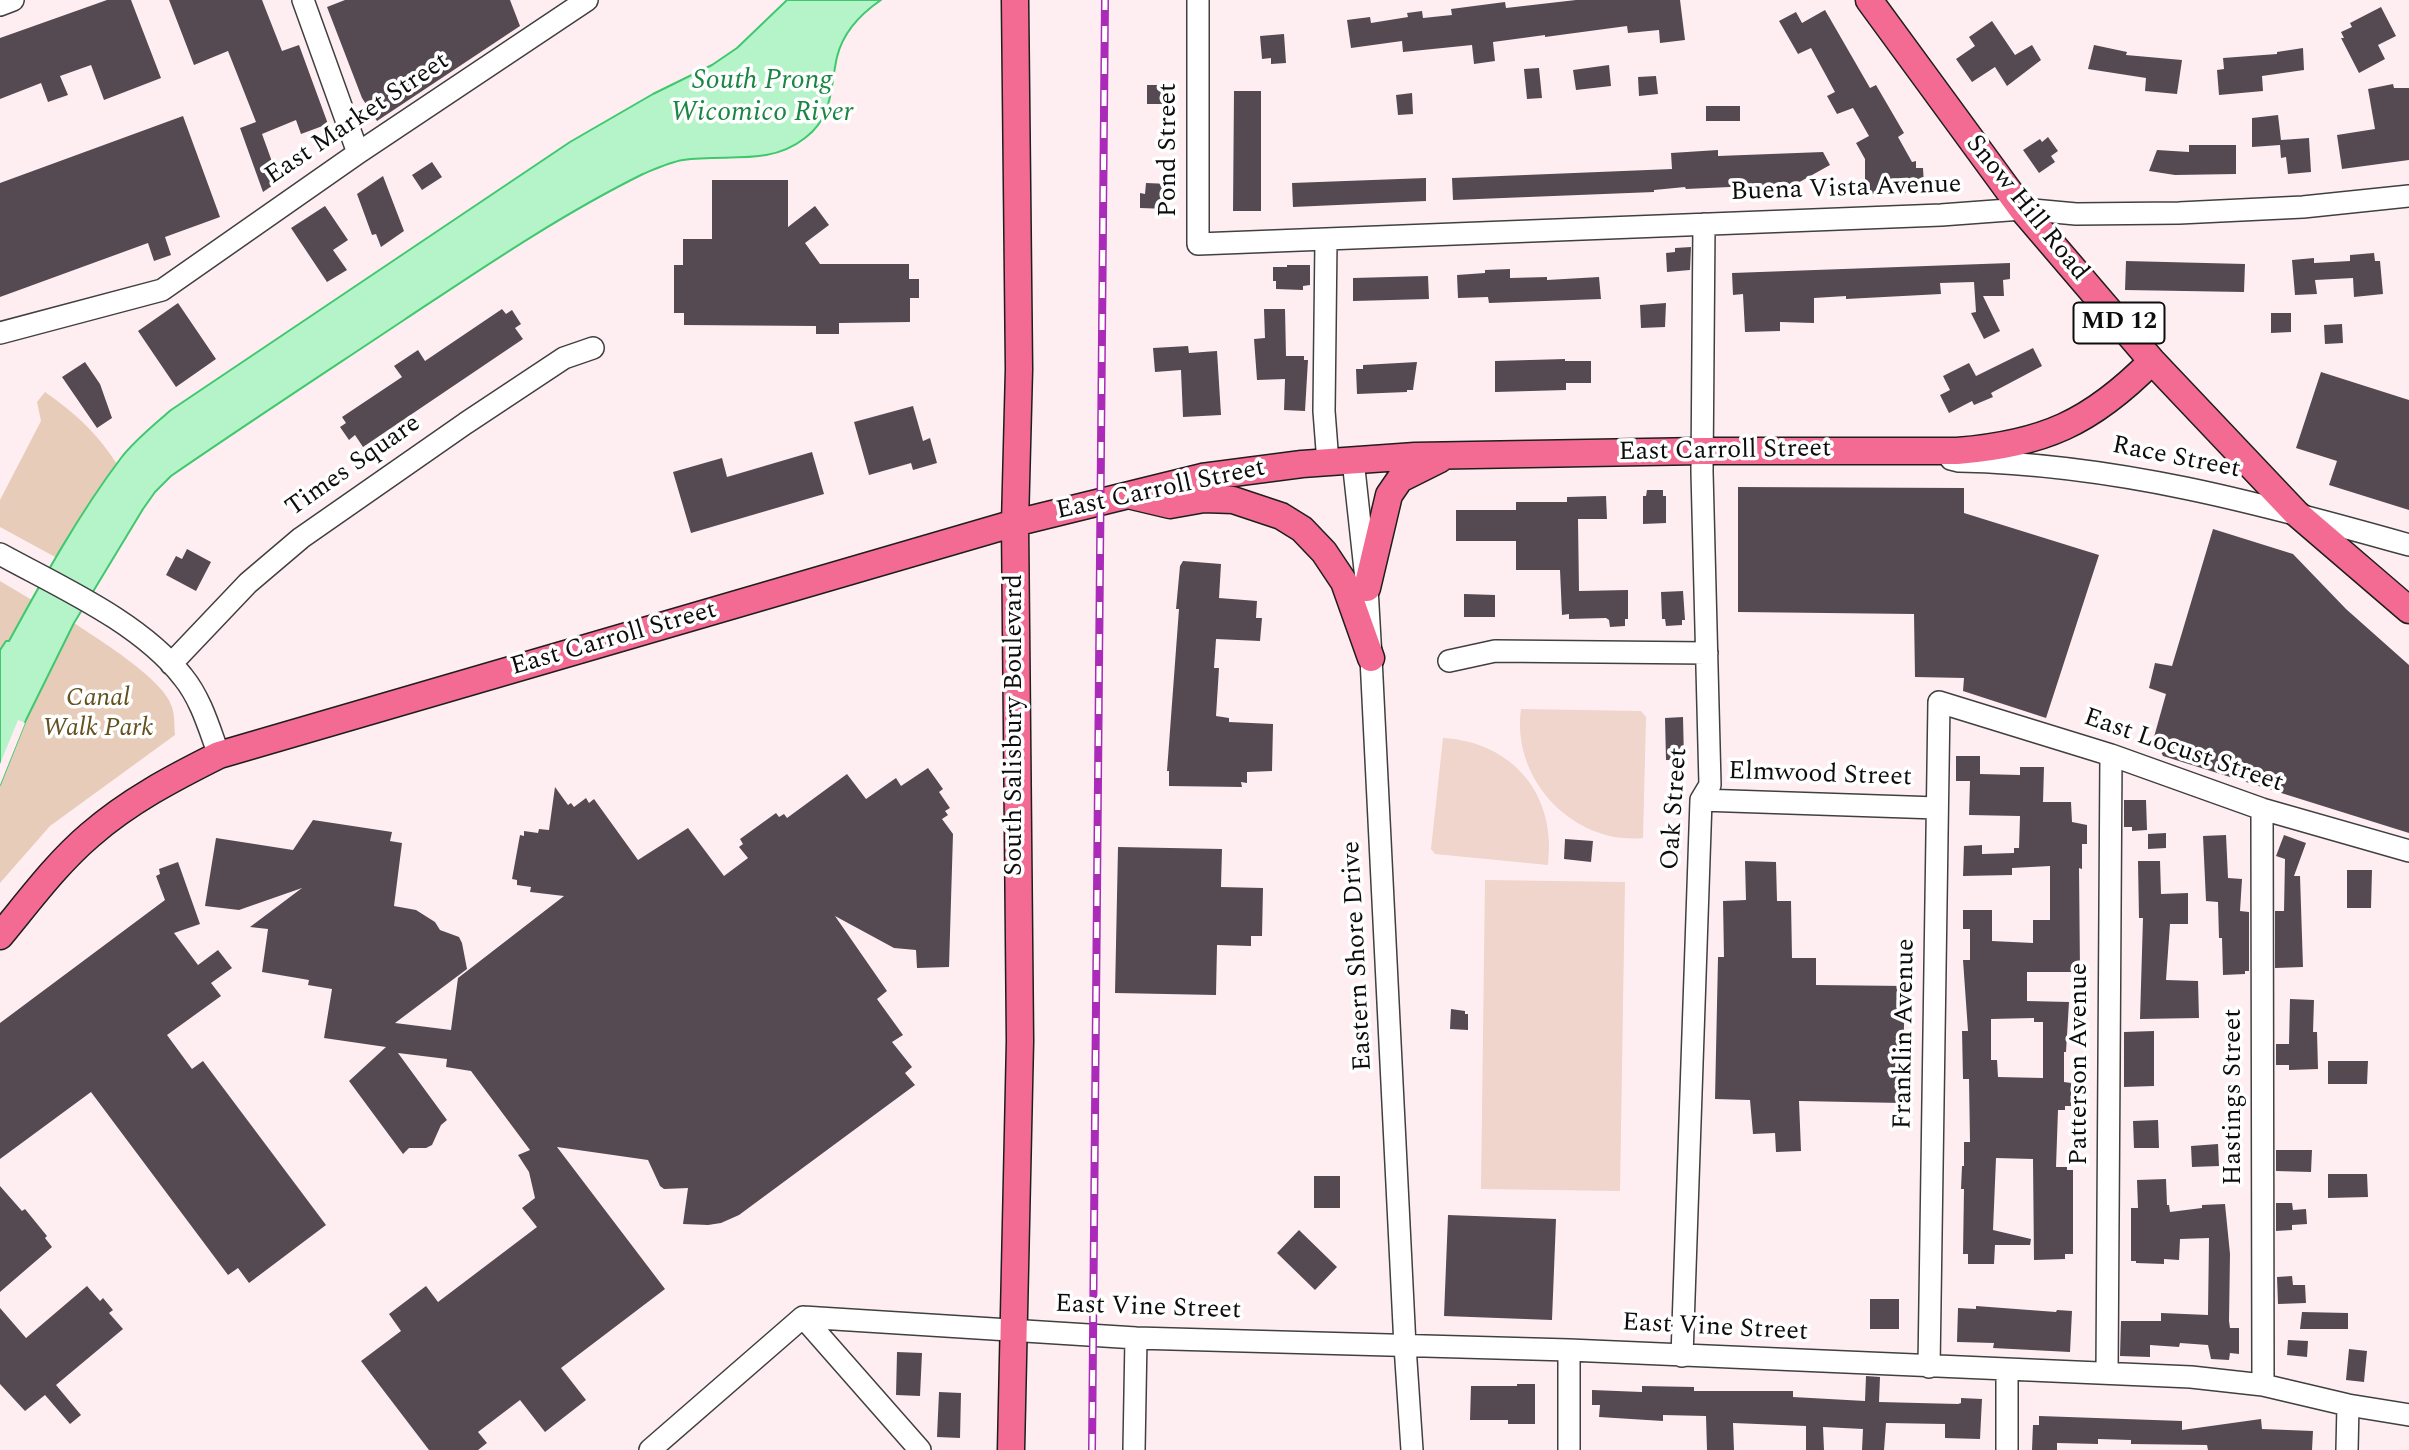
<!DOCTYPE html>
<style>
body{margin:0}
canvas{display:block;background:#feeef2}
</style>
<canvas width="2409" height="1450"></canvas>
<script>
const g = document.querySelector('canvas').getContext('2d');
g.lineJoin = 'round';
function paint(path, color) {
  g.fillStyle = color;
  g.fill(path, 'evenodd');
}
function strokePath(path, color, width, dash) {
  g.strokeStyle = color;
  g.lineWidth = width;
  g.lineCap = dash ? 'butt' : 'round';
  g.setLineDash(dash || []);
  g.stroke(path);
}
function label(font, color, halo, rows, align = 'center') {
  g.font = font + ' Spectral,serif';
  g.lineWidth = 7;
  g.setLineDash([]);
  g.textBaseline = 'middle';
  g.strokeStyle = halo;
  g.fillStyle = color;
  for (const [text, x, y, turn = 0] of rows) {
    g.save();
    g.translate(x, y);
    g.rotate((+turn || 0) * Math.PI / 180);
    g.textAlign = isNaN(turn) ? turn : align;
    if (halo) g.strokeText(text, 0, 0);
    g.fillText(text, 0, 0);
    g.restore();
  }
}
paint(new Path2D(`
 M45,392c31,22 51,40 72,72l-60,94 -57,-31v-27l41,-79 -4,-19z
 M0,581l32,19 -23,42 -9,8z
 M74,623c24,16 91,57 98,84 3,9 2,19 3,28l-125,91 -50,57v-98l26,-65z`), '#e7cdb9');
paint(new Path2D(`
 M1521,709l120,2 5,6 -3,121c-69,7 -132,-58 -122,-129z
 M1443,738c70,4 114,57 105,127l-113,-11 -4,-5z
 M1485,880l140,2 -5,309 -139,-2z`), '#efd5cb');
const water = new Path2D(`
 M787,0h94c-19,13 -38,32 -44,57 -7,30 -3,59 -32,81 -37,29 -79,15 -122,22 -13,2 -28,9 -40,14 -83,41 -162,95 -239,146 -78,52 -156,103 -233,156l-16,16 -12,17 -69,114 -48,97 -26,65v-135l6,-9h3c34,-62 69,-126 112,-183 14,-18 33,-33 50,-48l399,-268 83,-48 59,-29 25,-17z`);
paint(water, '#b5f4c9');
strokePath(water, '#3fc86e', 2);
paint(new Path2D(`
 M18,720l7,3 -25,62v-21z`), '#feeef2');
paint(new Path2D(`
 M107,0h24l30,78 -57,22 -13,-35 -31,11 8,19 -20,7 -7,-19 -41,16v-61z
 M169,0h93l20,51 17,-6 29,79 -27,10 -5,-14 -34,14 17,47 -16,11 -23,-64 16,-6 -28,-71 -34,14z
 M345,0h165l10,26 -143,95 -15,-23 -35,-91z
 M1576,0h104l5,40 -25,3 -1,-13 -31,3 -1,-7 -82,11v-2l-52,7 2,19 -21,3 -2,-19 -69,7 -1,-11 -51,7 -4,-28 23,-3 1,6 37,-6 -1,-4 15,-2 1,7 29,-3 -1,-6 54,-7 1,6z
 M2381,7l15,29 -18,9 7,14 -26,14 -18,-35h3l-3,-6 11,-5 -2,-4z
 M1825,10l45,78 6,-3 28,48 -6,4 14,25 4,-1v7h7l1,17 -7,1v6l-52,2v-35l-9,-16 13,-7 -16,-28 -16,6 -10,-18 8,-4 -24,-44 -13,6 -19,-33 17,-9 6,11z
 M1992,21l23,34 17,-10 9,15 -34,26 -12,-19 -23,15 -16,-23 19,-13 -6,-9z
 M1284,34l2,29 -15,1v-6l-9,1 -2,-23z
 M2094,45l33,7 -1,3 56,5 -5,34 -32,-3 1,-13 -58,-9z
 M2303,48l1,22 -42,6 1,15 -44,4 -2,-25 7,-1 -1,-11 54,-4v-2z
 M1609,65l2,21 -35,4 -3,-20z
 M1539,68l3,30 -15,1 -3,-30z
 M1656,76l2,18 -19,2 -1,-19z
 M2393,84l1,4h15v72l-67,9 -5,-34 38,-6 -7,-40z
 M1147,85h20l1,19h-21z
 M1234,91h27v120h-28z
 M1412,93l1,21 -15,1 -2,-20z
 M1706,106h34v15h-34z
 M2278,115l3,25 28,-2 2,34 -23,2 -2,-17 -5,1 -1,-13 -28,2v-29z
 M183,116l37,101 -55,20 6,18 -17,6 -6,-18 -148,54v-114z
 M2048,137l10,14 -7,5 4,6 -16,11 -16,-23 17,-11 2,3z
 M2189,145h47v29l-61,1 -26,-4 8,-21 32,2z
 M1718,150v6l105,-4 7,13 -34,19 -110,5 -1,-2 -31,3v2l-201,8 -1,-22 220,-9 -1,-16z
 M432,162l10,15 -20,13 -10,-15z
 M383,176l21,55 -23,16 -5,-13 -4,1 -15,-41z
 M1426,178v23l-133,6 -1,-24z
 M712,180h76v47l27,-21 14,19 -24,18 15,21h89v15h10v19h-9v24l-71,1v11h-23v-8l-132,-1v-12h-10v-48h9v-26h29z
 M1146,183l24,1 -2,25 -28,-1v-15l5,1z
 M325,206l23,34 -15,10 14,20 -20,12 -36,-54z
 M1691,247l-1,23 -23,2 -1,-19 9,-1v-4z
 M2374,253l1,8h5l3,33 -29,3 -1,-19 -38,2 2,14 -22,1 -3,-35 22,-2v5l36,-2v-6z
 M2126,261l119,3 -1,28 -119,-2z
 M2010,263v16l-7,1 1,16h-21l17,35 -16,8 -13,-26 5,-1 -2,-30 -34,1 1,11 -95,5v-3l-32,2v25l-34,-1v9l-35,1 -2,-38 -10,1 -1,-22z
 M1287,265h23v20l-7,1v4l-27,-1v-8h-3v-14h14z
 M1510,269v9l37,-1v3l52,-3 2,22 -112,4 -1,-6 -30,1 -1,-23 28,-2v-3z
 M1428,276l1,23 -76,2v-23z
 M178,303l38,56 -40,28 -38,-56z
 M1666,303l-1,24 -24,1 -1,-23z
 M502,309l4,5 6,-4 9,14 -6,4 8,11 -160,108 -8,-12 -6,5 -9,-13 6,-4 -4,-6 60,-40 -8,-11 24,-16 7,11z
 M1264,309h21l1,47h18v4h4l-3,51 -21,-1 1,-31 -28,1 -3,-41 11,-1z
 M2271,313h20v19l-20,1z
 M2342,324l1,19 -18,1 -1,-19z
 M1188,346l1,7 28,-2 4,64 -38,2 -2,-47 -26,2 -2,-24z
 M2033,348l9,18 -51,27 2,4 -19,8 -2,-4 -23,12 -9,-18 10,-5 -7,-14 26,-13 7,13z
 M1565,359v2h26v22h-25v7l-71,2v-31z
 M85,362l15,22 12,34 -15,10 -35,-51z
 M1417,362l-4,28h-6v2l-50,2 -1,-25h7v-4z
 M2321,372l88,28v110l-80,-25 8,-24 -41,-13z
 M913,406l10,35 7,-3 7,25 -24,7 -2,-7 -42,12 -15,-53z
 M812,452l12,42 -133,39 -18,-61 49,-14 5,19z
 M1738,487l226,1v25l135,42 -53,163 -83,-27 1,-13 -49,-1 -1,-63 -176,-2z
 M1647,490h16v6h3v27l-23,1v-28h3z
 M1606,496l1,23h-29l1,72 49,-1v29h-3v7l-15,1 -1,-7 -3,-2 -37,1v-5l-7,1 -2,-45h-44v-29h-60v-31h60v-8h51v-5z
 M2213,529l80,25 53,55 63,56v168l-246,-77 -9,-19 12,-43 -17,-6 6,-25 17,3z
 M187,549l24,13 -15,29 -30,-16 10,-19 6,3z
 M1183,561l38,3 -2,34 38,3 -1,17h6l-2,23 -44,-2 -2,29h5l-3,48 13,2v4l44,2 -1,47 -25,1v11l-6,-1 1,5 -73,-1v-15h-2l12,-162h-3l4,-43z
 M1683,591l2,29h-3v5l-16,1 -1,-7h-3l-1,-27z
 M1464,594l31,1v22h-31z
 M1683,717l1,43h-18l-1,-42z
 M1956,756h24v18l40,1v-8h24l-1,35h28l1,20 15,3v19h-5v25l-3,-1 1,104h-53v29l42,1 -3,50h-2v30l7,1v23h-6v4h-7l-2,57h11v3h6v84h-8v5l-31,1 -1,-101 -37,-1 -3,72 38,9 -1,6h-35l-1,19h-26v-10h-5l1,-65h-3l1,-23h2v-24h6l-1,-63h-6l-1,-48h6l-5,-71h7v-31h-7v-19h29v31l41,2v-23h17v-54l-38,2v7l-49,1 1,-30 18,-1v9l32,-1v-5h5l1,-32 -51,-1 1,-34h-14zM2034,1018v4h9v56l-45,-1 -1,-17h-6v-41z
 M928,768l15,21 -4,3 11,16 -5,3 3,4 -6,4 11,15 -4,133 -32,1 -1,-18 -22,-2 -59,-32 52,75 -10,8 26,36 -11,7 20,25 -7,6 10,12 -176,130 -18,8 -13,2 -25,-1 5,-36 -24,1 -4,-3 -12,-26 -91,-13 108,142 -104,79 25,32 -41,32 -25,-32 -42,32 9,11 -9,7h-49l-68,-89 40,-30 -12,-17 37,-28 12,16 99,-75 -15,-19 13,-10 -6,-26 -11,-17 12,-5 -59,-79 -25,-4 1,-8 -49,-6 49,67 -6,5 -9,20 -6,3h-17l-6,6 -54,-73 37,-34 -62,-9 8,-49 -24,-4 1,-5 -47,-8 6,-43 -18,-2 52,-39 -63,22 -34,-4 11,-68 77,12 20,-30 79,12 -2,9 12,2 -8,63 22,4 19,12 5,8 19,7 3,6 5,26 -72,54 56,7 7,-52 106,-82 -34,-4 1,-5 -14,-2v-5l-5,-1 8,-44 4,1v-5l14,2 1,-4 10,1 6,-43 13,18 3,-2 3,4 12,-9 3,5 5,-4 44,61 50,-32 36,48 24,-18 -9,-11 4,-3 -3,-5 36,-26 3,4 5,-3 3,4 60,-44 19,25 30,-21 5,8z
 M2124,800h22l1,30 -15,1v-4h-8z
 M2166,833v15l-18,1v-15z
 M2226,835l2,43 14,1 -2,32 9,1v59h-4v3l-22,1 -1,-37h-3l-1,-36 -12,-1 -3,-65z
 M2284,835l22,8 -12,33h6l3,91 -28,1v-57h9l1,-52 -9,-3z
 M1565,839l28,2 -2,21 -27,-3z
 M1118,847l104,2 -1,38 42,1 -1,48h-11v10l-34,-1 -1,50 -101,-2z
 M1745,861l31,1 1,39h14l1,57h24v27l89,1 -3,117 -103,-2 2,50 -25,1 -1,-19 -22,1 -3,-34 -35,-1 3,-142h6l-1,-56 23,-1z
 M2138,861h22l1,33 27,-1v31h-18l-4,56 32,1 1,37 -59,1 3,-101h-4z
 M178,862l22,62 -26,9 24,32 20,-15 14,18 -21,15 10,13 -54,39 25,34 11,-8 123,164 -77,58 -11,-15 -10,7 -137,-183 -91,67v-136l165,-123 -9,-24 4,-2 -1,-5z
 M2347,870h25l-1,38h-24z
 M2290,999l24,1 -1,32h4l1,37 -29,1v-5h-13v-21h13z
 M1451,1009l14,2v3h3v16l-18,-1z
 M2154,1031v55l-30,1v-55z
 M2328,1061h40l-1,23h-39z
 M2158,1120l1,28h-25l-1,-27z
 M2218,1144l1,22 -27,1 -1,-21z
 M2276,1150h36l-1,22 -35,-1z
 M2328,1174h39l1,23 -40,1z
 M1314,1176h26v32h-26z
 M2166,1179l1,26h2l1,7 32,-4v-3l23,-1 5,50 -1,67 1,7h9v26l-9,-1 -1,7 -18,-1 -3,-14 -28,-2 -1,4 -29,-2v12l-30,-1 1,-35h40v-8l47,2 1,-77 -29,1 -1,21 -15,-1v5l-28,-1v-2h-5v-53h7l-1,-28z
 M0,1186l22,25 3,-2 22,27 -2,2 7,9 -52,45z
 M2276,1203h16l1,7 13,-1 1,15 -15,1v5l-16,1z
 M1448,1215l108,4 -4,101 -108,-4z
 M1299,1230l38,37 -22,23 -38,-37z
 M2292,1276l1,9h12l1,18 -28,1 -1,-27z
 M87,1286l13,15 3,-3 10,12 -4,3 14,16 -67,56 25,30 -11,9 -25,-29 -20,16 -25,-27v-76l26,30z
 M1870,1299h29v30h-29z
 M1976,1306l80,6 1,-2 15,1 -2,41 -77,-4 1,-5 -37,-1 1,-34 18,1z
 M2302,1312l46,1v16h-48z
 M2288,1340l20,1 -1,16 -20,-2z
 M2349,1349l18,2 -3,31 -18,-2z
 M897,1352l25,1 -2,43 -24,-1z
 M1866,1376l14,1 -1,25 79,2 3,-1v-5l21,1 -2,40 -35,-1v-14l-59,-1 -2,27h-22l1,-21 -40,-2 1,23h-18v-24l-73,-3 1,27h-27l-1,-34 -43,-1v6l-64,-4 1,-12h-8v-15l50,2v-6l52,1v4h99v6l72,4z
 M1517,1384h18v40h-27v-4h-38l1,-34h46z
 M939,1392l22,1 -1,45 -23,-1z
 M2039,1416l143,5v9l79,-11 1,10 51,2 -1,19h-104l-1,-5 -76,-1v-4l-33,-1v5l-41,-1v7h-25l1,-25h6z`), '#564a52');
const minor = new Path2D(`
 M303,0l55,153
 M1198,0v244l743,-29 81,-6 54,5 103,-1 124,-6 106,-11
 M0,5l13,-5
 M1326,240l-2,171 4,52
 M0,333l162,-43 196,-137 229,-153
 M1951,459l8,2c156,3 301,42 450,84
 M1353,460l14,128 4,70 34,688 7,104
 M0,554c60,33 140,68 183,123 18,22 26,51 36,78
 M1449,661l46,-10 212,2
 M171,664l77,-81 53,-45 165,-115 98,-65 29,-10
 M1701,800l236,8
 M2262,809l1,576
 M803,1317l117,133
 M1682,1356l19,-556 9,-15 -8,-313 2,-248
 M1929,1367l10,-665 172,53 151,54 147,42
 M2007,1369v81
 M2107,1372l4,-617
 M650,1450l153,-133 333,21 433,12 622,27 72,8 85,20 61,10
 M1134,1450l2,-112
 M1569,1450v-100
 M2347,1450l1,-45`);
const major = new Path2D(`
 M1869,0l153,209 130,152 144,152 113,97
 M1132,496l38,9 34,-6 29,1 48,16 21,13 22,23 20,30 27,76
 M1367,588l22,-93 11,-16 40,-20
 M0,936c29,-35 56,-72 90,-101 39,-34 83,-57 129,-80l796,-232 187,-46 100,-13 113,-8 287,-5h255c86,-7 134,-28 195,-90
 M1011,1450l9,-409 -5,-518 4,-154 -4,-369`);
strokePath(minor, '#404040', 24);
strokePath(major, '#1e1e1e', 29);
strokePath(minor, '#fff', 21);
strokePath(major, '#f36a93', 26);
const rail = new Path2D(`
 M1092,1450l13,-1450`);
strokePath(rail, '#aa2bb8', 8);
strokePath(rail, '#fff', 5, [16]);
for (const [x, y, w] of [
 [2119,323,91]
]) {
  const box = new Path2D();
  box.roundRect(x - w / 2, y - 20.5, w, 41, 5);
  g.fillStyle = '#fff';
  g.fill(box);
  strokePath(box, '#0d0d0d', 2);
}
label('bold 24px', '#0d0d0d', null, [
 ["MD 12",2119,323]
]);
label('26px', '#0d0d0d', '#fff', [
 ["East Market Street",358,120,-34],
 ["Pond Street",1170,150,-90],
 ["Buena Vista Avenue",1846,190,-2],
 ["Snow Hill Road",2026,209,51],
 ["East Carroll Street",1725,452,-1],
 ["Race Street",2176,459,11],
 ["Times Square",354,467,-35],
 ["East Carroll Street",1161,491,-12],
 ["East Carroll Street",614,640,-16],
 ["South Salisbury Boulevard",1016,725,-90],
 ["East Locust Street",2183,752,19],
 ["Elmwood Street",1820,776,2],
 ["Oak Street",1676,809,-86],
 ["Eastern Shore Drive",1359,956,-93],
 ["Franklin Avenue",1906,1034,-89],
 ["Patterson Avenue",2081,1064,-90],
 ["Hastings Street",2235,1097,-90],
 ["East Vine Street",1148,1309,2],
 ["East Vine Street",1715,1329,3]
]);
label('italic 26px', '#635120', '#fff', [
 ["Canal",98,700],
 ["Walk Park",98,730]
]);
label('italic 28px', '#1a8643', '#fff', [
 ["South Prong",762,83],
 ["Wicomico River",762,115]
]);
</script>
